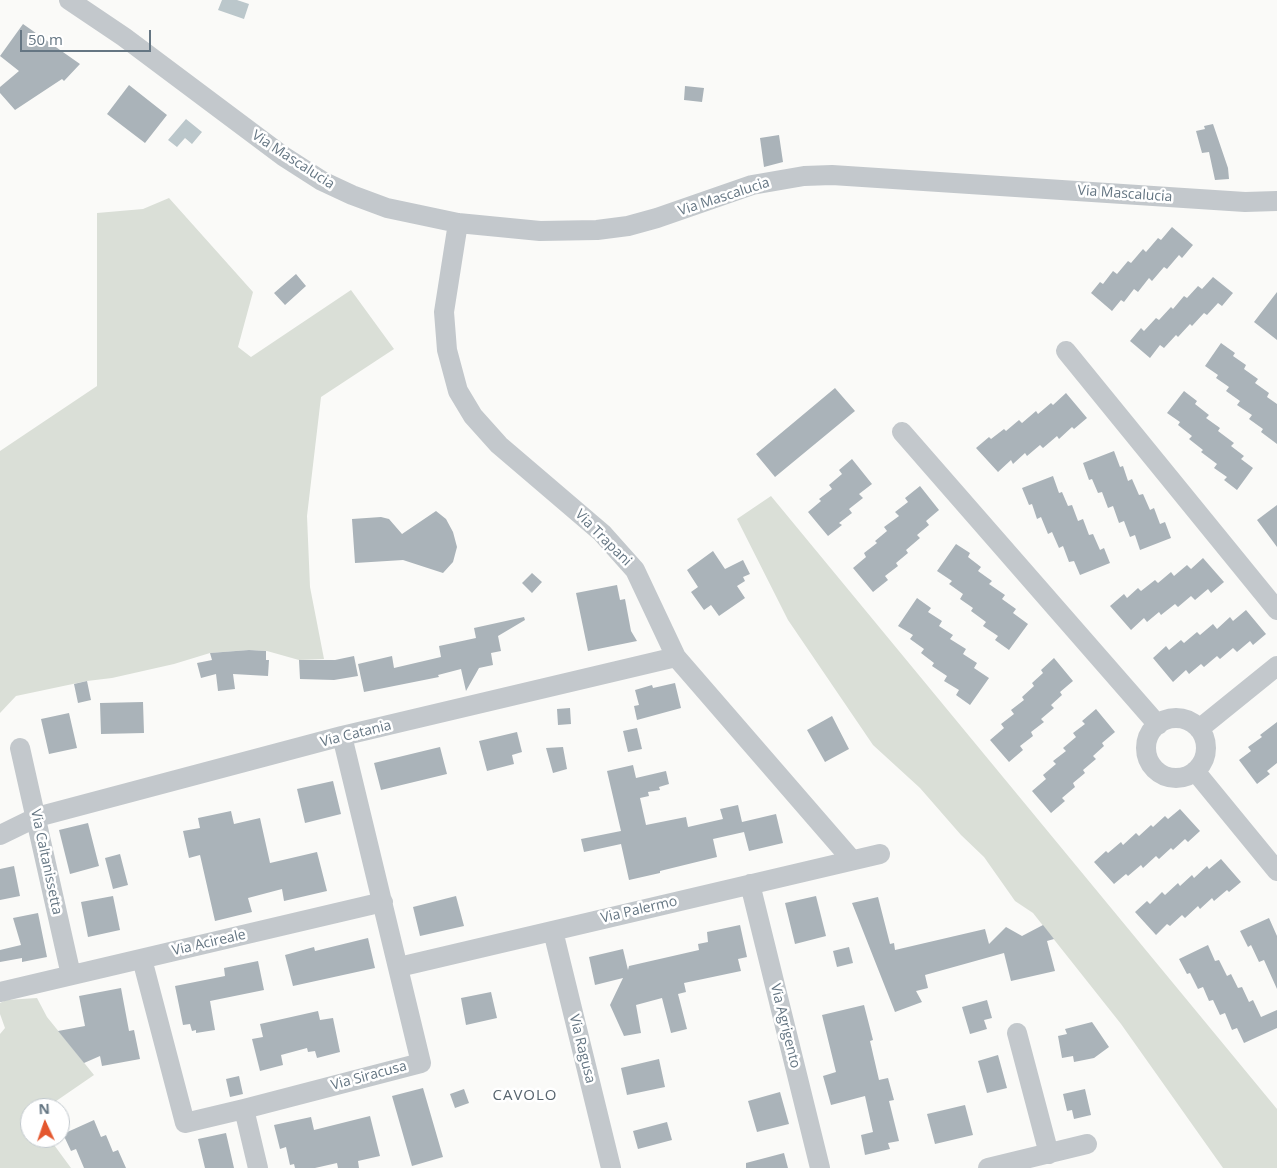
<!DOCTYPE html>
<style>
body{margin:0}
#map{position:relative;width:1277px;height:1168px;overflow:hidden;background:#fafaf8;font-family:"Open Sans",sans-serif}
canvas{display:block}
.north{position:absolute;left:20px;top:1098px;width:50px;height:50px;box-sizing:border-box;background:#fff;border:1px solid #c1c8cd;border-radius:50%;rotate:357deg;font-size:14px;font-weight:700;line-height:20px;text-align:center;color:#657683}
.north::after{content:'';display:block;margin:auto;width:18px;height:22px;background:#e4572e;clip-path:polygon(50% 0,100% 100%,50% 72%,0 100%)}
.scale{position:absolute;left:20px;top:30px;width:131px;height:22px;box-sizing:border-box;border:2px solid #657683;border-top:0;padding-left:6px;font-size:15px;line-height:18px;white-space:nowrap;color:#657683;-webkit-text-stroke:4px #fff;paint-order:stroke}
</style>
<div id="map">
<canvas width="1277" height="1168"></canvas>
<div class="north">N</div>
<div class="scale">50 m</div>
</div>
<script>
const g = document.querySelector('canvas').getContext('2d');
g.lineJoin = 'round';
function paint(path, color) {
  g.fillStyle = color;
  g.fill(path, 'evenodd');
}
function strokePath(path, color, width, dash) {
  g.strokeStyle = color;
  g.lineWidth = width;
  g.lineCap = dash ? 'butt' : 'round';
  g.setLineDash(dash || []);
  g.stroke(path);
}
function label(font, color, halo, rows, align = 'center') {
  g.font = font + ' "Open Sans",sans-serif';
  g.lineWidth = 5;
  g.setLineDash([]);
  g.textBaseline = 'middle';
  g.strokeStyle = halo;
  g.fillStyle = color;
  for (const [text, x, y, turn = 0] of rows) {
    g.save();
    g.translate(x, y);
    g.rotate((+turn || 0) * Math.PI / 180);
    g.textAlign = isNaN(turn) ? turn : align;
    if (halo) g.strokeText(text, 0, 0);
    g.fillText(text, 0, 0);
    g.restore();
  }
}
paint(new Path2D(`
 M169,198l84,94 -15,55 13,10 100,-67 43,59 -73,48 -14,119 3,71 14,72 -25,1 -32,-9 -18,-1 -39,3 -36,11 -62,14 -25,3 -71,15 -16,17v-262l97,-65v-173l46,-4z
 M771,496l506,613v59h-54l-102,-144 -88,-111 -18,-12 -31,-44 -23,-22 -41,-47 -47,-43 -85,-125 -51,-101z
 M37,998l10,19 47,58 -48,33h-16v30h19l22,30h-71v-134l5,-6 -5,-14v-11l6,-3z`), '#dadfd7');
paint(new Path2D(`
 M222,0h15l12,4 -5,15 -26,-9z
 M186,119l16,13 -10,12 -7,-6 -8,9 -9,-7z`), '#bbc7cb');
paint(new Path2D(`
 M23,24l57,40 -16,17 -2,-2 -47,31 -15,-17v-6l19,-16 -19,-15z
 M129,85l38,30 -22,28 -38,-29z
 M685,86l19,2 -2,14 -18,-2z
 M1213,124l15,44 1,11 -14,1 -6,-28 -7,1 -6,-22 9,-2 -1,-3z
 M779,135l4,27 -19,5 -4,-29z
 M1172,227l21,18 -11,13 -3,-3 -12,14 -3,-2 -12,14 -3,-3 -11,14 -4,-3 -10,13 -3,-2 -9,11 -21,-18 9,-11 3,2 10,-13 4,3 11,-13 3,2 12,-14 3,3 12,-14 3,2z
 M296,274l10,12 -21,19 -11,-12z
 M1213,277l20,16 -11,13 -4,-3 -11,12 -3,-2 -12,13 -2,-2 -12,13 -2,-2 -12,13 -4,-3 -10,13 -20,-17 11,-13 3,3 12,-13 3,2 12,-13 2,2 11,-13 3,2 11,-12 4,3z
 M1277,292v48l-23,-18z
 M1221,343l14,10 -2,3 13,9 -2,4 14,10 -3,4 14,10 -2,4 10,7v40l-16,-12 2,-3 -14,-10 3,-4 -15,-10 3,-4 -14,-10 3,-4 -13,-9 2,-3 -13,-9z
 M835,388l20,23 -80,66 -19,-23z
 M1184,391l13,10 -2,3 14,11 -3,3 14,10 -2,3 16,12 -3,3 13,10 -3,3 12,9 -16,22 -13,-10 3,-3 -13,-9 3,-4 -16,-12 2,-2 -14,-11 3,-3 -14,-11 2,-3 -13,-9z
 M1066,393l21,25 -13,11 -2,-2 -13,12 -2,-3 -14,12 -3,-3 -13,11 -2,-3 -12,11 -2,-4 -13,12 -22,-24 13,-11 2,2 13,-10 2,2 13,-11 3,3 14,-12 2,3 13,-11 2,2z
 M1114,451l6,16 3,-1 5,15 4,-2 7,16 4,-1 7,16 4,-2 6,16 5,-2 6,16 -31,12 -5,-15 -5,2 -6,-16 -5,2 -6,-17 -5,2 -6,-16 -4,1 -6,-14 -3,1 -6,-17z
 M852,459l20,25 -13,10 4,4 -14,11 3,4 -13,10 3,2 -14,11 -20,-24 13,-11 -2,-2 13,-10 -3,-4 13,-11 -3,-4z
 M1053,476l6,17 3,-1 6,14 4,-1 6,16 5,-2 6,16 4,-1 7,16 4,-2 6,15 -30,12 -6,-14 -5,1 -6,-16 -4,2 -7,-16 -4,2 -7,-17 -4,2 -5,-15 -3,1 -7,-17z
 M920,486l19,24 -13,11 3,4 -12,10 3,3 -14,12 2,3 -12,10 2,3 -13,10 3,4 -15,12 -20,-24 13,-11 -2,-4 13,-10 -2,-2 12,-10 -3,-4 15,-11 -4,-4 13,-10 -3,-4z
 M1277,505v42l-20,-27z
 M436,511l10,8 7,13 4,15 -4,15 -10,11 -40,-13 -48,3 -3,-44 29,-2 8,2 13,15z
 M956,544l14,9 -2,4 13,10 -3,4 14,10 -3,3 16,11 -3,4 14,10 -3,4 15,11 -19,26 -14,-10 3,-4 -15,-10 3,-4 -15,-11 2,-3 -13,-9 3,-5 -14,-10 3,-3 -15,-10z
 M713,551l12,18 18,-9 7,14 -7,3 2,4 -8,5 8,12 -26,18 -8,-11 -7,5 -13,-18 7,-5 -11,-17z
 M1203,558l21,24 -13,11 -3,-4 -13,11 -4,-4 -13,11 -3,-3 -14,11 -2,-3 -12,10 -3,-4 -13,12 -21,-24 14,-12 3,4 11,-10 3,3 14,-11 3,3 13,-11 3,4 13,-11 4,4z
 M532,573l10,9 -10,11 -10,-10z
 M617,585l3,15 5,-1 6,32 6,10 -49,10 -12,-58z
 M917,598l14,10 -3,4 14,9 -3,5 14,9 -3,4 16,10 -3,5 14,9 -3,5 15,10 -19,27 -14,-10 3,-5 -15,-9 3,-5 -15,-10 2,-3 -13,-10 3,-4 -14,-10 3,-4 -15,-9z
 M1246,610l20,24 -13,11 -3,-4 -13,11 -4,-4 -13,11 -3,-3 -13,11 -3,-3 -12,10 -3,-4 -13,12 -20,-24 13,-12 3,4 12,-10 3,3 13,-11 3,3 13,-11 4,5 13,-12 3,4z
 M524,617l1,3 -27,16 3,15 -10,2 2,12 -14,3 -13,23 -5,-22 -23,6 1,2 -75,15 -6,-28 34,-8 2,12 47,-11 -2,-11 37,-8 -2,-10z
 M249,650l17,1v9h3l-1,16 -35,-2 2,15 -17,2 -2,-17 -15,4 -4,-15 15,-3 -2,-7z
 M354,656l4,20 -24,4 -34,-1 -1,-19h36z
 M1054,658l19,23 -13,11 2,3 -11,10 3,3 -13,11 3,3 -13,10 2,4 -13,10 3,4 -14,12 -19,-22 14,-12 -3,-4 13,-10 -3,-4 13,-10 -2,-3 12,-11 -2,-3 11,-10 -2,-3z
 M87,681l4,19 -13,3 -4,-19z
 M675,683l6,25 -44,12 -3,-14 5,-1 -4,-15 17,-5 1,3z
 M143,702l1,31 -43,1 -1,-31z
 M570,708l1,16 -13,1 -1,-16z
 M1096,709l19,23 -13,11 2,3 -11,10 3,3 -13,11 2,3 -12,10 2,4 -13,11 3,3 -14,12 -19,-22 14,-12 -3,-4 13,-11 -3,-3 13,-10 -3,-3 13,-11 -3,-4 12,-9 -3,-3z
 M69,713l8,35 -28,6 -8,-35z
 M832,716l17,33 -24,13 -18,-32z
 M1277,722v41l-10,8 3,3 -13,10 -18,-24 12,-9 -3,-4 14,-10 -2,-2z
 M637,728l5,21 -14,3 -5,-21z
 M517,732l5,20 -10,3 2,9 -27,7 -8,-30z
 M440,747l7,27 -66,16 -7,-27z
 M563,747l4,22 -14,4 -7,-25z
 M633,765l3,13 30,-7 3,13 -10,3 1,3 -12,2 1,4 -9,2 6,27 40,-8 2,10 35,-8 -3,-10 18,-4 4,17 34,-8 7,29 -34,8 -5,-19 -31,7 4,18 -57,14v2l-31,7 -8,-36 -37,8 -3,-13 40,-8 -14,-60z
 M333,781l8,33 -36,9 -8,-34z
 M1180,809l20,22 -12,11 -3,-3 -12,11 -2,-2 -12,11 -3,-3 -13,12 -2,-3 -13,11 -2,-2 -12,10 -20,-22 12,-11 2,2 13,-11 2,3 13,-12 3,3 12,-11 2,2 12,-11 3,3z
 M231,811l3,13 26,-6 10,45 47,-11 10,39 -43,10 -2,-12 -34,9 4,14 -37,9 -15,-66 -11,3 -6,-27 17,-3 -2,-10z
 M88,823l11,43 -29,8 -11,-44z
 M120,854l8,31 -15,4 -8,-31z
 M1221,859l20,23 -12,10 -2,-2 -13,11 -2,-3 -12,11 -2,-3 -13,12 -3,-3 -12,11 -3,-2 -11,11 -21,-23 12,-11 3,3 12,-12 3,3 13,-12 2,3 12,-11 2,3 13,-12 2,3z
 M14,866l6,30 -20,4v-31z
 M113,896l7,34 -32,7 -7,-35z
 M456,896l8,30 -44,10 -7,-29z
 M816,896l10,40 -31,8 -10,-41z
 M878,897l12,47 4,-1 1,7 90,-21 4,15 17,-17 16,9 21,-11 11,14 -7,2 8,30 -44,10 -7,-28 -79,22 3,13 -12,3 6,11 -27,10 -43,-109z
 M38,913l9,44 -25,5v-4l-22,4v-12l21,-5 -8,-27z
 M1269,918l8,18v53l-13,-29 -5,2 -8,-17 -3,2 -8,-16z
 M740,925l7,32 -9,2 3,12 -57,12 2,9 -8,2 9,35 -16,4 -9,-35 -26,7 5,28 -17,3 -14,-31 13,-27 -28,7 -6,-28 34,-8 5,21 1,-4 70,-16 -1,-6 10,-2 -1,-10z
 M368,938l7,30 -82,18 -8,-31 29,-8 1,4z
 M1208,945l7,16 4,-1 8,16 4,-2 7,14 4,-1 7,15 4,-2 8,17 16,-7v18l-33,15 -7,-15 -5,2 -7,-17 -5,2 -7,-15 -4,1 -6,-14 -5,2 -8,-16 -3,1 -8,-15z
 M849,947l4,16 -16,4 -4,-16z
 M258,961l6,29 -54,11 5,29 -19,3v-3l-4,1 -2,-7 -7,1 -8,-39 50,-10 -1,-8z
 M121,988l8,43 5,-1 6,29 -38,7 -2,-10 -16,7 -26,-32 27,-5 -6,-30z
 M491,992l6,26 -31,7 -5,-27z
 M987,1000l5,18 -8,2 3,9 -17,5 -8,-27z
 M864,1005l9,35 -3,1 9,39 9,-2 6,22 -5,1 10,40 -11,2 2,6 -25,6 -4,-20 12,-3 -8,-36 -34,9 -8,-29 13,-4 -14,-57z
 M318,1011l2,9 13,-2 7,34 -23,6 -2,-7 -7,1 -1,-4 -26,7 2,10 -23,6 -8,-32 11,-2 -3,-13z
 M1092,1022l17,25 -15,11 -20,4 -1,-6 -11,2 -4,-22 9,-2 -2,-5z
 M998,1055l9,33 -20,5 -9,-32z
 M659,1059l6,28 -38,8 -6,-27z
 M239,1076l4,18 -13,3 -4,-18z
 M423,1088l20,69 -31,9 -20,-70z
 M464,1089l5,14 -14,5 -5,-14z
 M1085,1089l6,26 -17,4 -2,-9 -5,1 -4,-17z
 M780,1092l9,32 -32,8 -9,-31z
 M965,1105l8,30 -38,9 -8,-30z
 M370,1116l10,40 -22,5 1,7h-21l-1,-5 -22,5h-20l-1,-4 -4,1 -4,-18 -6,2 -6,-24 37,-8 3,13z
 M94,1120l7,17 5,-2 7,17 5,-2 8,18h-42l-8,-19 -5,2 -8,-17z
 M667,1122l5,18 -34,9 -5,-18z
 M226,1133l8,35h-29l-7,-29z
 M784,1153l4,15h-42v-5z`), '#aab3b9');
strokePath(new Path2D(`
 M69,0l55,37 159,119 39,25 30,14 35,13 71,15 82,8 57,-1 31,-4 29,-8 95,-33 52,-9 28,-1 413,27 32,-1
 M458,223l-14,89 3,38 11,41 15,25 26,29 103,88 33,37 41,87 176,203
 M1066,351l211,259
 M902,432l256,293
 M1146 748a30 30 0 1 1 60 0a30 30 0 1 1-60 0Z
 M1199,729l78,-63
 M20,748l51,227
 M1195,771l82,100
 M0,835l37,-18 305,-81 334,-79
 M750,884l70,284
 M553,931l58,237
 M142,959l43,164 59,-14 177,-46 -79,-327
 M399,967l481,-113
 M0,992l383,-90
 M1017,1033l32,121
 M244,1109l14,59
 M988,1168l99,-24`), '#c3c8cc', 20);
label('14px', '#657683', '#fff', [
 ["Via Mascalucia",293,160,33],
 ["Via Mascalucia",1125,194,4],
 ["Via Mascalucia",724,197,-18],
 ["Via Trapani",603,538,45],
 ["Via Catania",356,734,-14],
 ["Via Caltanissetta",46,862,78],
 ["Via Palermo",639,910,-13],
 ["Via Acireale",209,943,-13],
 ["Via Agrigento",785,1026,76],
 ["Via Ragusa",582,1049,76],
 ["Via Siracusa",369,1076,-15]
]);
g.letterSpacing = '1px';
label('15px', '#57646e', '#fff', [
 ["CAVOLO",525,1096]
]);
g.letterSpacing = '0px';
</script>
